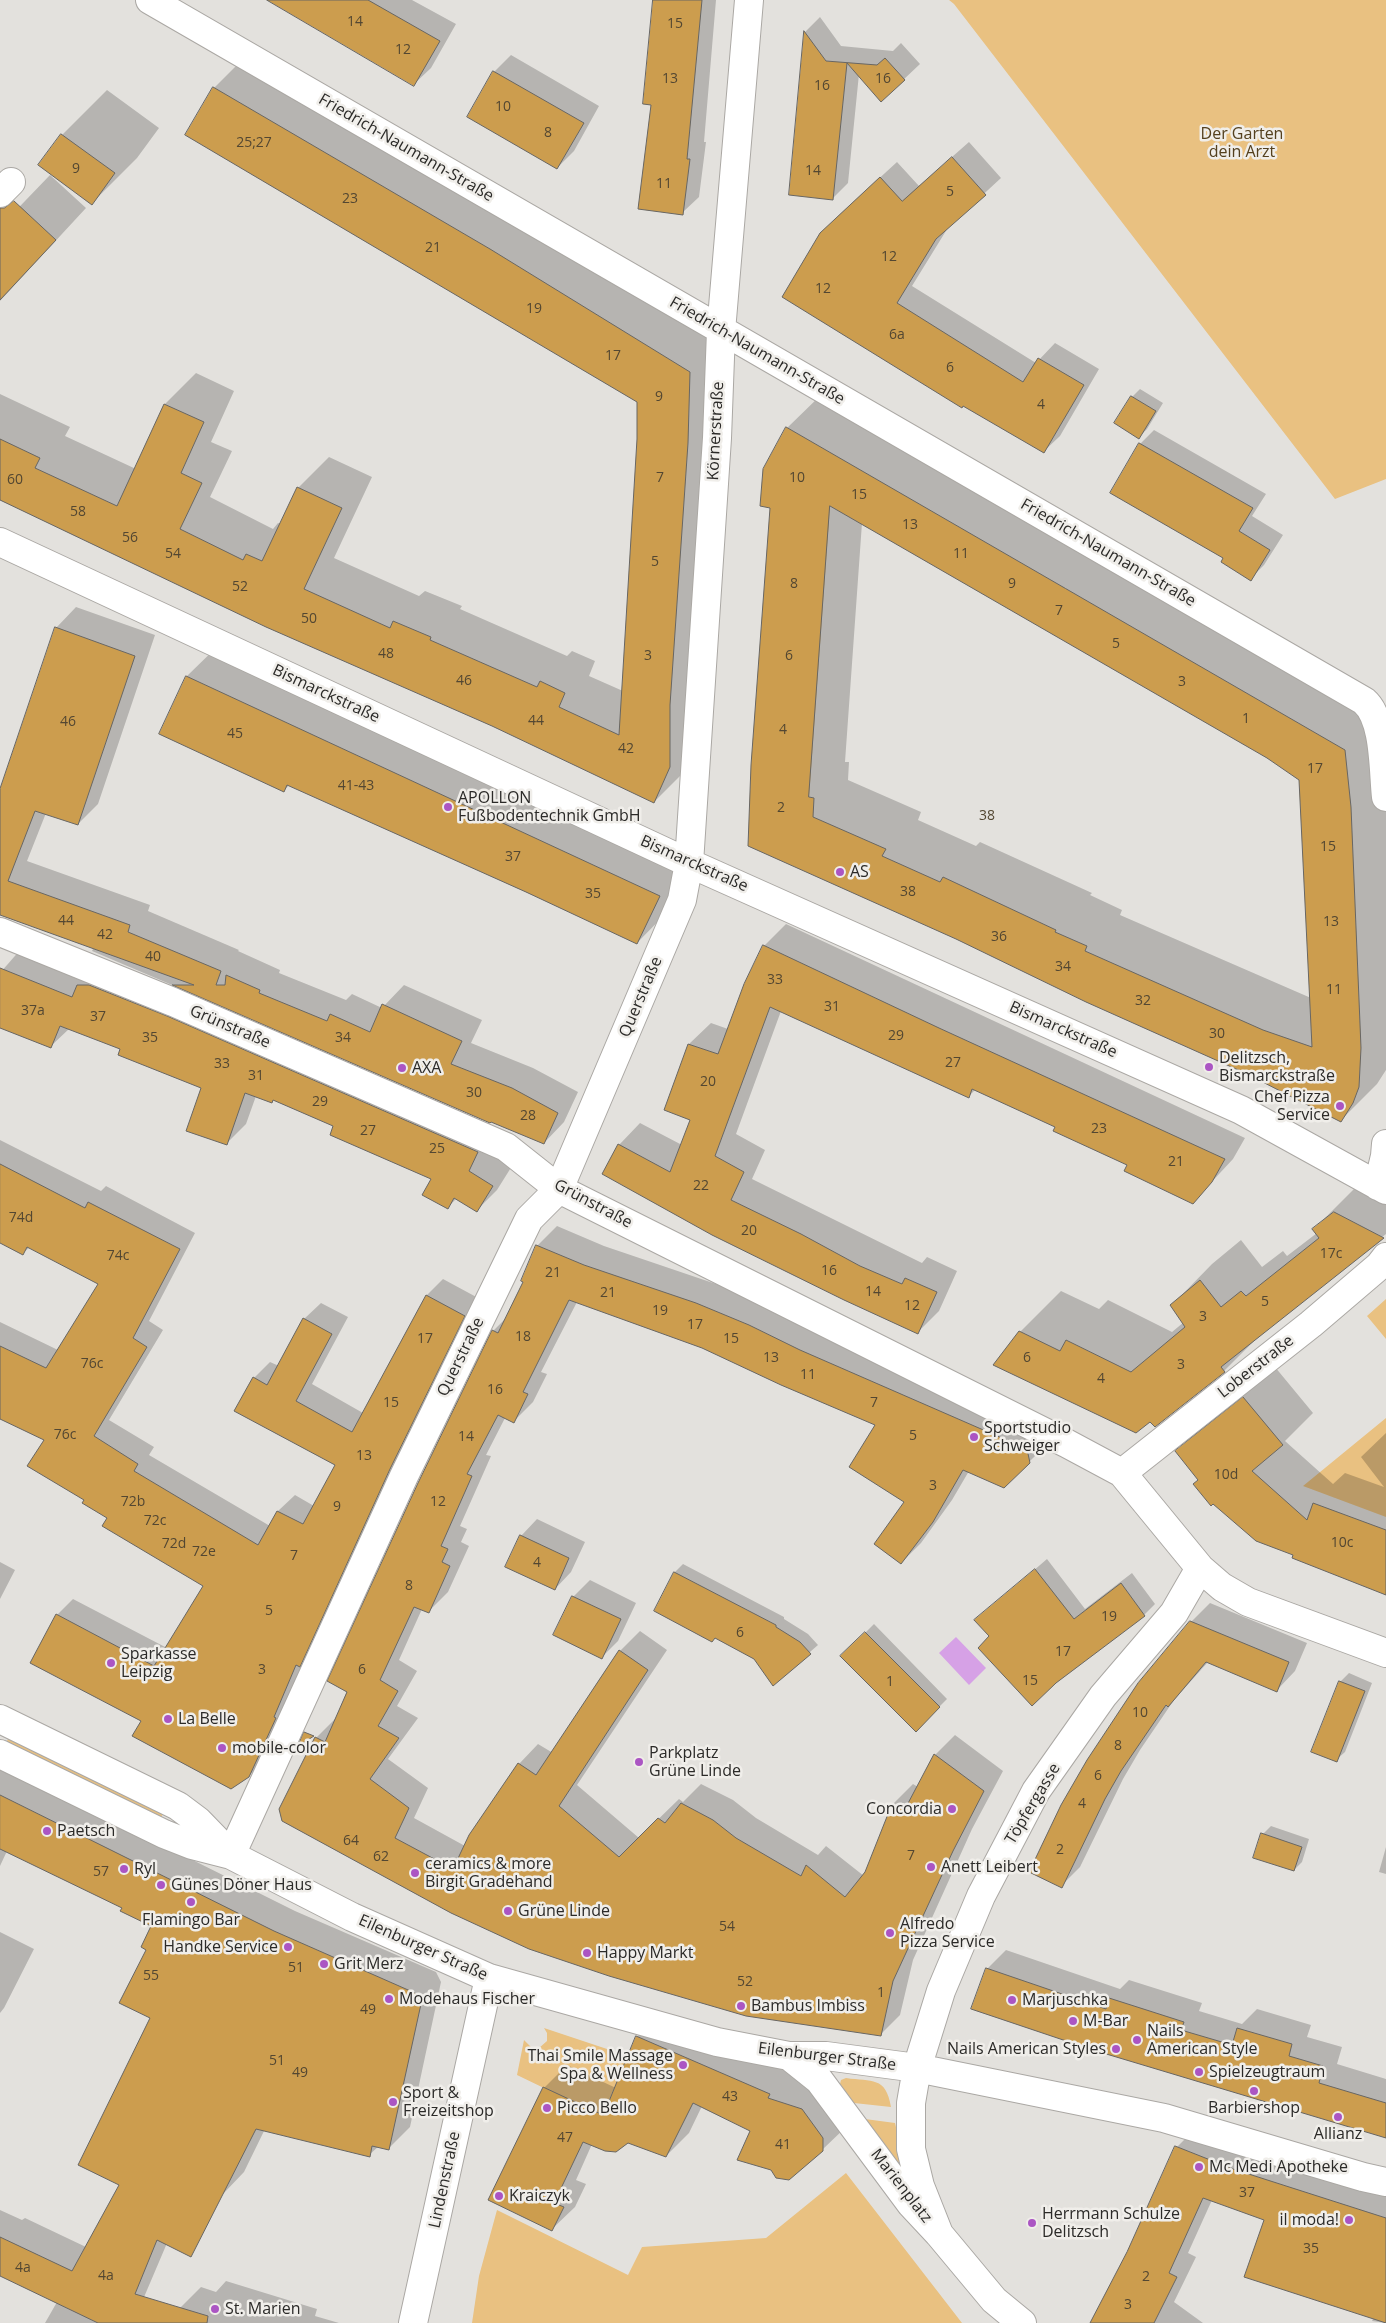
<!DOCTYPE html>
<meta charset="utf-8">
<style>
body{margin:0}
canvas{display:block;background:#e3e1dd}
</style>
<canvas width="1386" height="2323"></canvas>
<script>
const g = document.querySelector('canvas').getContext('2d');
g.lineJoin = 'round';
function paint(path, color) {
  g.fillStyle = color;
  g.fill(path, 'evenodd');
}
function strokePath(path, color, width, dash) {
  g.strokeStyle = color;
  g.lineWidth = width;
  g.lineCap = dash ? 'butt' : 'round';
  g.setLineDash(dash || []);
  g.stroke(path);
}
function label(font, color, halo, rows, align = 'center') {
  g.font = font + ' "Open Sans",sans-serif';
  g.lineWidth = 5;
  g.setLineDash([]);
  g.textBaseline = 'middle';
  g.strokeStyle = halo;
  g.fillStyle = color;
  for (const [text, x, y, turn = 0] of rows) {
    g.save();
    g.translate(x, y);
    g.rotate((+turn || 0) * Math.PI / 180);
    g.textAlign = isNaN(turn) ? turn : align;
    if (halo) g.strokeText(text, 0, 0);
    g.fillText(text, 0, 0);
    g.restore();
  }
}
paint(new Path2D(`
 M949,0h437v479l-51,20 -381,-495z
 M1386,1299v40l-19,-23z
 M1386,1418v99l-83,-31z
 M10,1735l154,77 -5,9 -154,-76z
 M544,2028l84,28 -26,60 -85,-41 7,-35 7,7 8,1 8,-7v-8z
 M846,2078c26,4 40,-2 45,29l-37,-4 -14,-19 1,-4z
 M865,2119l30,4 8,34v18z
 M846,2173l116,150h-490l7,-47 18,-66 131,65 14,-28 124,-9z`), '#e9c181');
paint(new Path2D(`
 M956,1637l30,31 -17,17 -30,-32z`), '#d6a1e6');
paint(new Path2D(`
 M268,0h144l44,24 -25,44 -17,16z
 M654,0h62l-12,142h2l-7,55 -17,16 -30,-109z
 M820,17l21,29 52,5 8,-8 19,21 -38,36 -23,-26 -11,109 -15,15 -43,-4 15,-162z
 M511,55l88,51 -25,45 -17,17 -89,-51 26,-45z
 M246,56l475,285 -36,430 -31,31 -161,-77 -226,-99 -267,-126v-106l70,33 -5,9 71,33 29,-65 31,-31 38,18 -23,51 21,9 -22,46 63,32 5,-6 3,1 17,-36 31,-31 43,20 -38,81 85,38 6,-5 37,15 -2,3 107,47 5,-5 23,10 -6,15 34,15 16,-252v-37l-452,-267 27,-47z
 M107,90l52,38 -22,30 -45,45 -30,-68z
 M969,142l32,36 -52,48 -37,60 124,77 19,-20 44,26 -39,67 -17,16 -79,-48 -127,-187 60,-55 22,24z
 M50,175l36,33 -86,93v-74z
 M1140,389l23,14 -16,26 -8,8 -24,-14 17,-26z
 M824,392l557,322 5,47v309l-9,14 -36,36 -95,-48 -289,-134 -208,-92 38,-418zM862,523l405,234 33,22 11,219 -191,-83 2,-5 -32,-15 2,-2 -112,-51 -4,4 -58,-26 3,-8 -73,-32 1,-18h-4z
 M1154,430l112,64 -14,22 31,19 -19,30 -14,14 -25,-21 -85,-114z
 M76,607l79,28 -57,169 -20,20 -32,-11 -19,48 123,44 -2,6 91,39 -1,1 42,19 -1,3 67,27 6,-6 30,14 22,-23 78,35 -11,23 62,25 45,24 -14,30 -20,21 -452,-192 2,-4 -94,-33v-121l56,-165z
 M228,636l472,219 -23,47 -40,41 -347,-159 -6,7 -123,-58 26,-57z
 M786,924l459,214 -12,21 -40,43 -136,-76 -81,-37 -8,8 -187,-86 -45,123 29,16 -13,29 170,84 5,-6 30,14 -18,40 -21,21 -299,-187 21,-22 42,22 9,-26 -26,-10 24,-65 22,-21 17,6 36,-83z
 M21,949l475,183 16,34 -15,24 -20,20 -20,-12 -9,9 -16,-29 -97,-52 -61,-27 -2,2 -16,-5 -10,28 -20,20 -23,-56 -81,-40 -52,-20 -19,18 -51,-20v-53z
 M0,1140l101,51 5,-5 89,47 -46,88 14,9 -54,90 45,27 -5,8 121,71 8,-15 17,-16 19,11 23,-41 -83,-87 16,-16 9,4 25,-47 17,-16 27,14 -36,67 51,29 64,-118 16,-16 37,20 -215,460 -16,17 -106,-56 -86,-105 16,-16 94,49 37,-63 -118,-85 -40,-60 -46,-23v-95l58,28 42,-67 -70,-36 -7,6 -23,-12z
 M1376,1172l10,5v57l-123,98 -39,39 -73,49 -131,-88 41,-41 38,18 9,-9 64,32 12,-10 -12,-17 40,-41 29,-24 21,27 21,-16 4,5 30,-23 -3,-4 41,-41z
 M557,1226l47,20 112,38 53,22 280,136 -45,45 -35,-16 -17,29 -31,43 -20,20 5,-61 -29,-78 -174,-78 -126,-44 -36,70 6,2 -14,28 -20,20 -8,-4 -19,37 5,1 -31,70 7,3 -6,13 8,4 -21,46 -20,20 -6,-3 -23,51 18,11 -20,35 21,12 -30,41 40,29 -14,30 51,28 54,-82 19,-20 15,9 67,-102 20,-20 27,19 -90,135 62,53 40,-39 4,3 18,-18 32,16 23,18 62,37 8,-9 38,30 29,-72 20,-20 5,3 17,-32 20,-20 48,36 -31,58 -59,131 -13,55 -20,20 -428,-123 -136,-174 20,-20 157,-387 14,-14 18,-35 12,-36z
 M1275,1367l38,46 -28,28 48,43 12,-11 39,14 -23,-30 25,-24v161l-91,-39 -96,-75 -23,-28 31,-32z
 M537,1519l48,23 -14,30 -16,17 -34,-53z
 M1047,1559l38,50 47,-36 23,31 -11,11 -153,21 -15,-16z
 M0,1562l15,8 -15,29z
 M683,1564l101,53v2l24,15 10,11 -45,39 -18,-26 -39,-21 -60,-26 19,-39z
 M590,1580l46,23 -18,38 -17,17 -28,-61z
 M1210,1603l97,40 -12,28 -18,19 -69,-28 -34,38 -34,50 -17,29 -43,88 -19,19 130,-264z
 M874,1624l73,75 -31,31 -74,-74z
 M1349,1673l23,10 -27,69 -9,8 -23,-9 27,-69z
 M0,1764l295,147 141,61 5,10 -31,145 -21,21 -10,-2 -10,9 -104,-26 -21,43 -21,22 -30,-12 -60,141h-88l12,-21 -57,-27v-65l22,10 3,-2 61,29 35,-63 31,-166 -5,-69 6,-23 -29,-18 -117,-57 -7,15z
 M1271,1826l38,13 -7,23 -8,8 -31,-36z
 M1386,1847v27l-7,-2z
 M0,1932l34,17 -30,59 -4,5z
 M1006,1950l114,39 9,-9 73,23 -3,8 43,13 15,-15 54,16 -4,12 35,10 -5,17 49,15v58l-399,-168z
 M660,2014l132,57 -2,4 35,12 21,40 -24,23 -71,-20 -49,-24 -13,27 -23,23 -39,-14 -35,2 -16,36 10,4 -11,23 -23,22 -8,-141 23,-23 49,23 21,-51z
 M1197,2127l189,65v131l-14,-2 1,-2 -108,-100 -53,-19 -24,53 8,4 -22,45 29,21h-111l36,-70 49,-106z
 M226,2281l91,28 -2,7 24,7h-164l5,-15 21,-21 15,5z`), '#0003');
const building = new Path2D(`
 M267,0h101l72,41 -26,45z
 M653,0h49l-15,159h3l-7,56 -45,-6 13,-104 -8,-1z
 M804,31l22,30 51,4 8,-7 20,22 -24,22 -34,-39 -14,137 -44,-5z
 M493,71l91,52 -27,46 -90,-52z
 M213,87l277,162 200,123 -2,71 -18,262v62l-16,36 -162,-77 -226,-99 -266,-127v-61l40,19 -5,10 82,38 47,-102 40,18 -23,51 21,10 -22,46 63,31 3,-6 16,7 35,-74 45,21 -38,81 86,39 3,-7 38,16 -1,3 107,47 3,-6 25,12 -6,14 60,28 18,-296v-37l-452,-267z
 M61,134l54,39 -23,32 -54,-40z
 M952,157l34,38 -50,44 -39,64 126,79 15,-24 46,27 -40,68 -81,-47 -1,2 -180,-111 38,-64 60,-56 22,24z
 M14,201l42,39 -56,60v-92h4z
 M1131,396l25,15 -17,28 -25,-16z
 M786,427l559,323 6,57 10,241 -2,39 -6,16 -12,19 -96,-49 -159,-71 -130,-63 -208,-93 3,-81 19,-257 -10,-2 3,-37zM830,506l437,252 32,22 13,267 -49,-17 -178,-79 2,-5 -32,-14 1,-2 -113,-53 -3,5 -58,-26 4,-7 -73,-32 1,-19 -5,-1z
 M1139,443l114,65 -14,23 31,19 -19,31 -30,-19 2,-4 -113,-65z
 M55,627l80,29 -57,169 -43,-14 -27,70 122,44 -2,7 93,39 -5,14h9l1,-10 34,15 -1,3 68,28 3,-7 40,18 12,-28 80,37 -11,23 61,24 46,25 -14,31 -53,-22 -1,1 -318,-138h22l-194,-70v-126z
 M186,676l474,220 -23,48 -111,-52 -239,-107 -3,7 -125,-58z
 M763,945l176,83 286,131 -13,23 -19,22 -69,-33 3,-6 -74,-34 2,-4 -83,-38 -3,9 -199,-91 -55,149 29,16 -13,28 70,34 59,32 42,18 3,-6 32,14 -19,42 -74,-34 -132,-65 -110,-61 16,-30 52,28 20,-52 -26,-10 24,-66 30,10 26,-70z
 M0,968l72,29 5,-12h12l78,31 311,136 -9,19 24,15 -16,26 -23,-14 -6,11 -26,-14 9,-16 -101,-44 3,-9 -60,-26 -1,3 -27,-10 -18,52 -41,-14 15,-43 -83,-33 2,-6 -60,-23 -9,22 -51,-20z
 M0,1164l85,44 3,-6 92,47 -47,89 14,9 -53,89 44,28 -4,7 124,74 19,-34 26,13 32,-59 -101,-54 19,-34 14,8 36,-67 29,16 -36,67 56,31 74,-137 39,21 -75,153 -90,198 -4,-2 -22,52 2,1 -27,59 -18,12 -99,-53 9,-15 -111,-58 26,-49 98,52 49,-80 -101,-60 5,-8 -25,-15 2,-3 -57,-34 17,-26 -44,-21v-73l46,22 52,-84 -71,-37 -4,8 -23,-12z
 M1334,1212l50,26 -163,129 4,5 -70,55 -5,-5 -14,11 -143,-68 26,-34 41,20 6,-11 65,32 54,-45 -15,-22 30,-25 21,27 20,-16 5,5 73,-58 -7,-9z
 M536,1245l48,20 112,38 53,22 51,25 227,99 3,14 -26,25 -41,-18 -30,52 -32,42 -27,-20 30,-42 -55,-35 26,-42 -94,-40 -79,-37 -133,-48 -46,92 5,2 -14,29 -16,-8 -31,59 5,2 -31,70 7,3 -6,13 8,4 -21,47 -15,-6 -34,73 18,11 -20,35 21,12 -29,41 39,29 -14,30 58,31 16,-34 49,-72 18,12 83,-125 29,20 -89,136 60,51 39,-39 7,5 16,-20 32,17 23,18 65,38 5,-11 39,32 20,-25 27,-68 13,5 29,-55 50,37 -31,60 -60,130 -12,55 -135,-20 -137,-40 -80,-27 -78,-36 -169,-92 -3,-12 36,-72 10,5 22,-50 -20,-11 91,-198 74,-153 6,3 25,-51 -2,-1z
 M1243,1397l40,48 -31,26 55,49 6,-17 73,27v65l-94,-37 1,-3 -37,-14 -43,-37 -2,2 -18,-22 5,-4 -23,-29z
 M520,1535l49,23 -14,32 -50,-23z
 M1035,1569l39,50 47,-36 24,33 -89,67 -24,23 -54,-58 11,-12 -15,-16z
 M674,1572l102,53v2l24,15 11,12 -38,32 -19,-27 -39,-21 -3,4 -58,-31z
 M572,1596l49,23 -19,40 -49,-24z
 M1190,1621l99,41 -12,30 -71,-30 -38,45 -2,-2 -45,66 -16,28 -43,89 -33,-16 32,-67 26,-45 51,-77z
 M865,1632l75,75 -24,25 -76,-76z
 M1339,1681l26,10 -28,71 -26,-10z
 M304,1732l10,4 -16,10z
 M0,1795l274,136 141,62 6,11 -32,146 -17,-4 -2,11 -114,-28 -65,128 -34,-17 -22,54 73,22 -1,7h-109l-98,-47v-39l72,34 47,-86 -41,-20 72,-147 -31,-15 27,-53 -5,-3 10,-21 -31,-15 2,-3 -122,-59z
 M1261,1833l41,14 -8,24 -41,-13z
 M986,1968l120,41 3,-11 75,24 -3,8 51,15 5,-17 55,16 -3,12 34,10 -4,17 67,20v35l-293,-88 -122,-41z
 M636,2036l134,58 -2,4 34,11 21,29v13l-34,29 -13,-2 -5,-8 -34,-10 13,-29 -57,-28 -27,54 -38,-14 -12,9 -11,-1 -22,-9 -29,61 10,4 -12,24 -64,-31 55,-113 60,28z
 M1175,2146l58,23 153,49v105l-142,-46 20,-57 -61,-22 -34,75 8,4 -23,46h-64l37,-71z`);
paint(building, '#cc9d4e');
strokePath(building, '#686663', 1);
const minor = new Path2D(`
 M150,0l1214,701c21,18 19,69 22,96
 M0,193l11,-11
 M0,542l689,321 552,247 145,80
 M0,932l173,70 333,145 53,42 507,254 56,30 78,95 22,19 26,15 138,51
 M1378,1186l7,-30 1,-12
 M1122,1473l189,-149 68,-58 7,-9
 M0,1719l178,87 20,15 33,34
 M0,1754l164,80 28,11 39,10 121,62 137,61 228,64 72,14h37l91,12 247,50 199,59 23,5
 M231,1855l173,-379 125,-257 30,-30 123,-289 7,-37 28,-425 4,-107 28,-331
 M789,2056l30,24 92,124 28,30 55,66 28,23
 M939,2234l-19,-48 -9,-37v-46l6,-35 24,-77 40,-95 55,-105 67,-95 71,-83 26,-45
 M413,2323l76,-345`);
strokePath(minor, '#aba8a4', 30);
strokePath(minor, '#fff', 28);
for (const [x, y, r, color] of [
 [448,807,5,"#ab55c3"],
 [840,872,5,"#ab55c3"],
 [1209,1067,5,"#ab55c3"],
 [402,1068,5,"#ab55c3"],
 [1340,1106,5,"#ab55c3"],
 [974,1437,5,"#ab55c3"],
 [111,1663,5,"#ab55c3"],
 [168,1719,5,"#ab55c3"],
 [222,1748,5,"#ab55c3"],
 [639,1762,5,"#ab55c3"],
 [952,1809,5,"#ab55c3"],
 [47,1831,5,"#ab55c3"],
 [931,1867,5,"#ab55c3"],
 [124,1869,5,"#ab55c3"],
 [415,1873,5,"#ab55c3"],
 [161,1885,5,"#ab55c3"],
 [191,1902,5,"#ab55c3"],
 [508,1911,5,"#ab55c3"],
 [890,1933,5,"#ab55c3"],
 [288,1947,5,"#ab55c3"],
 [587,1953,5,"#ab55c3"],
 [324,1964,5,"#ab55c3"],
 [389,1999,5,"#ab55c3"],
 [1012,2000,5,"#ab55c3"],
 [741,2006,5,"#ab55c3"],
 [1073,2021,5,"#ab55c3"],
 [1137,2040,5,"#ab55c3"],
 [1116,2049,5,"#ab55c3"],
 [683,2065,5,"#ab55c3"],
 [1199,2072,5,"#ab55c3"],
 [1254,2091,5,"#ab55c3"],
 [393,2102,5,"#ab55c3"],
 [547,2108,5,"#ab55c3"],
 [1338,2117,5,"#ab55c3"],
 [1199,2167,5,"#ab55c3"],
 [499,2196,5,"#ab55c3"],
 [1349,2220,5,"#ab55c3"],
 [1032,2223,5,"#ab55c3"],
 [215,2309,5,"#ab55c3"]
]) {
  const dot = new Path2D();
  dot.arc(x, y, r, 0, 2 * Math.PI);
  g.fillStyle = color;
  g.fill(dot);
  strokePath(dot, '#f0eeea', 2);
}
label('14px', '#534732', null, [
 ["14",355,22],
 ["15",675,24],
 ["12",403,50],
 ["13",670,79],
 ["16",883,79],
 ["16",822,86],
 ["10",503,107],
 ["8",548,133],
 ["25;27",254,143],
 ["9",76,169],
 ["14",813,171],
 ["11",664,184],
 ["5",950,192],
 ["23",350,199],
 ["21",433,248],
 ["12",889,257],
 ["12",823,289],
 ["19",534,309],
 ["6a",897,335],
 ["17",613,356],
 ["6",950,368],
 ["9",659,397],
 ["4",1041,405],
 ["7",660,478],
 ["10",797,478],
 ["60",15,480],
 ["15",859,495],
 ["58",78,512],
 ["13",910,525],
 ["56",130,538],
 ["54",173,554],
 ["11",961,554],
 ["5",655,562],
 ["8",794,584],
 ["9",1012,584],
 ["52",240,587],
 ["7",1059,611],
 ["50",309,619],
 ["5",1116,644],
 ["48",386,654],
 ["3",648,656],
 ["6",789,656],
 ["46",464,681],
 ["3",1182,682],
 ["1",1246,719],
 ["44",536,721],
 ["46",68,722],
 ["4",783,730],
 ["45",235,734],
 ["42",626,749],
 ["17",1315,769],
 ["41-43",356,786],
 ["2",781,808],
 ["38",987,816],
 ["15",1328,847],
 ["37",513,857],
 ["38",908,892],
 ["35",593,894],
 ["44",66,921],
 ["13",1331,922],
 ["42",105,935],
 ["36",999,937],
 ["40",153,957],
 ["34",1063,967],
 ["33",775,980],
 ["11",1334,990],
 ["32",1143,1001],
 ["31",832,1007],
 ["37a",33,1011],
 ["37",98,1017],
 ["30",1217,1034],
 ["29",896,1036],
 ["35",150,1038],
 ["34",343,1038],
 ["27",953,1063],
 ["33",222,1064],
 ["31",256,1076],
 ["20",708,1082],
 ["30",474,1093],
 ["29",320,1102],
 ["28",528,1116],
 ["23",1099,1129],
 ["27",368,1131],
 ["25",437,1149],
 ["21",1176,1162],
 ["22",701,1186],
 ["74d",21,1218],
 ["20",749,1231],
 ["17c",1331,1254],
 ["74c",118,1256],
 ["16",829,1271],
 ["21",553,1273],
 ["14",873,1292],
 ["21",608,1293],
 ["5",1265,1302],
 ["12",912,1306],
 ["19",660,1311],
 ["3",1203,1317],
 ["17",695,1325],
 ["18",523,1337],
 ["17",425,1339],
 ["15",731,1339],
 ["13",771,1358],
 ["6",1027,1358],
 ["76c",92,1364],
 ["3",1181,1365],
 ["11",808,1375],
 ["4",1101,1379],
 ["16",495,1390],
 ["15",391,1403],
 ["7",874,1403],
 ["76c",65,1435],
 ["5",913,1436],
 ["14",466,1437],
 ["13",364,1456],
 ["10d",1226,1475],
 ["3",933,1486],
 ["72b",133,1502],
 ["12",438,1502],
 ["9",337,1507],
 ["72c",155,1521],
 ["10c",1342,1543],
 ["72d",174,1544],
 ["72e",204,1552],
 ["7",294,1556],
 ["4",537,1563],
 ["8",409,1586],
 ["5",269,1611],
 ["19",1109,1617],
 ["6",740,1633],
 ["17",1063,1652],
 ["3",262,1670],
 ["6",362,1670],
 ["15",1030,1681],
 ["1",890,1682],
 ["10",1140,1713],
 ["8",1118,1746],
 ["6",1098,1776],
 ["4",1082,1804],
 ["64",351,1841],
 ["2",1060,1850],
 ["7",911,1856],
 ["62",381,1857],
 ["57",101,1872],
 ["54",727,1927],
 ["51",296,1968],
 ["55",151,1976],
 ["52",745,1982],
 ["1",881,1993],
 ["49",368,2010],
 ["51",277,2061],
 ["49",300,2073],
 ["43",730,2097],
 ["47",565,2138],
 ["41",783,2145],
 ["37",1247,2193],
 ["35",1311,2249],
 ["4a",23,2268],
 ["4a",106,2276],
 ["2",1146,2277],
 ["3",1128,2305]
]);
label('16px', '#54401e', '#f0eeea', [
 ["Der Garten",1242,134],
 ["dein Arzt",1242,152]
]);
label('16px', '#2b2a28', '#f0eeea', [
 ["Friedrich-Naumann-Straße",406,148,30],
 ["Friedrich-Naumann-Straße",757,351,30],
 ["Körnerstraße",716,431,-87],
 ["Friedrich-Naumann-Straße",1108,553,30],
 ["Bismarckstraße",326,694,25],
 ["Bismarckstraße",694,864,24],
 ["Querstraße",641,997,-67],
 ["Grünstraße",230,1027,23],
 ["Bismarckstraße",1063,1030,24],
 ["Grünstraße",593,1204,28],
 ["Querstraße",461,1357,-64],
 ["Loberstraße",1256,1367,-38],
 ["Töpfergasse",1033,1804,-59],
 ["Eilenburger Straße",423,1948,24],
 ["Eilenburger Straße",827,2057,7],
 ["Lindenstraße",445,2180,-78],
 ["Marienplatz",901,2186,52]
]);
label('16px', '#2b2a28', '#f0eeea', [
 ["APOLLON",458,798],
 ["Fußbodentechnik GmbH",458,816],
 ["AS",850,872],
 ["Delitzsch,",1219,1058],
 ["Bismarckstraße",1219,1076],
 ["AXA",412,1068],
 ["Chef Pizza",1330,1097,"right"],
 ["Service",1330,1115,"right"],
 ["Sportstudio",984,1428],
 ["Schweiger",984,1446],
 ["Sparkasse",121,1654],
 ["Leipzig",121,1672],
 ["La Belle",178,1719],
 ["mobile-color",232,1748],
 ["Parkplatz",649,1753],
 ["Grüne Linde",649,1771],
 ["Concordia",942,1809,"right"],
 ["Paetsch",57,1831],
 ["ceramics & more",425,1864],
 ["Birgit Gradehand",425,1882],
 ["Anett Leibert",941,1867],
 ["Ryl",134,1869],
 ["Günes Döner Haus",171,1885],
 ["Grüne Linde",518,1911],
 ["Flamingo Bar",191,1920,"center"],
 ["Alfredo",900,1924],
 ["Pizza Service",900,1942],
 ["Handke Service",278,1947,"right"],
 ["Happy Markt",597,1953],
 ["Grit Merz",334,1964],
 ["Modehaus Fischer",399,1999],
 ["Marjuschka",1022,2000],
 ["Bambus Imbiss",751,2006],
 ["M-Bar",1083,2021],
 ["Nails",1147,2031],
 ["American Style",1147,2049],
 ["Nails American Styles",1106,2049,"right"],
 ["Thai Smile Massage",673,2056,"right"],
 ["Spa & Wellness",673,2074,"right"],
 ["Spielzeugtraum",1209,2072],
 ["Sport &",403,2093],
 ["Freizeitshop",403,2111],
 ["Picco Bello",557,2108],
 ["Barbiershop",1254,2108,"center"],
 ["Allianz",1338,2134,"center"],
 ["Mc Medi Apotheke",1209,2167],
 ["Kraiczyk",509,2196],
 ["Herrmann Schulze",1042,2214],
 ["Delitzsch",1042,2232],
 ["il moda!",1339,2220,"right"],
 ["St. Marien",225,2309]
], 'left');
</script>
